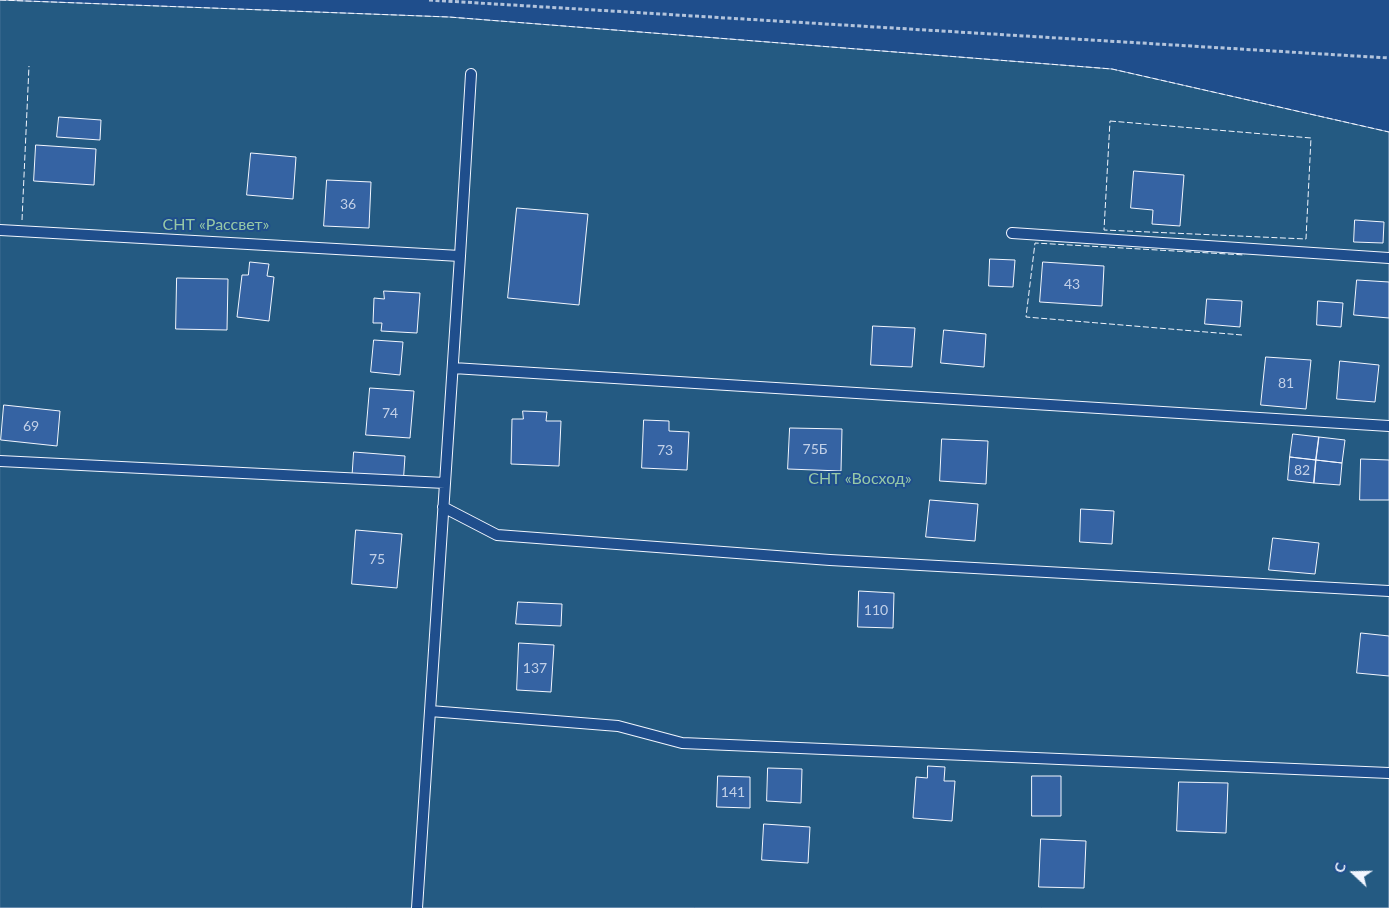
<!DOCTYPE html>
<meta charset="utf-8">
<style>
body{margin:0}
#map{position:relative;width:1389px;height:908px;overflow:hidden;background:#1f4e8c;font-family:Lato,sans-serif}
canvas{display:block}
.north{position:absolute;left:1329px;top:848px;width:50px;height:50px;-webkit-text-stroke:4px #1f4e8c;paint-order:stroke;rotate:291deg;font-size:14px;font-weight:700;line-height:20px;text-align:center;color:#f2f6ff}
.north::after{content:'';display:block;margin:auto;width:18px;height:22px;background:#f2f6ff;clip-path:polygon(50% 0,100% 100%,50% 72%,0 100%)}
</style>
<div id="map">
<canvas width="1389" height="908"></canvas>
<div class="north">С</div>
</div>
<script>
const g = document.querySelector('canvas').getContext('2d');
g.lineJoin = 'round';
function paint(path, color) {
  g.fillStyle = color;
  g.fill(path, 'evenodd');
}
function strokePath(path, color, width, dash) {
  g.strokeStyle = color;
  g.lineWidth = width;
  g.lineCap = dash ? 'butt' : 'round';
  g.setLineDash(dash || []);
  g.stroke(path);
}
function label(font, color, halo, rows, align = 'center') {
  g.font = font + ' Lato,sans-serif';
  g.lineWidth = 4;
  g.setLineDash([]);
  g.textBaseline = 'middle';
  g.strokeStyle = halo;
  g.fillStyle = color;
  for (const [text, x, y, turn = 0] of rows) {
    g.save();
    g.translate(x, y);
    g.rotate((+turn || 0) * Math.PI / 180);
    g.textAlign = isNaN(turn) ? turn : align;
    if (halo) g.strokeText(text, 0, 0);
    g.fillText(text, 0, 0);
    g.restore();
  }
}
const green = new Path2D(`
 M0,0l449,17 663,52 277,63v776h-1389z`);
paint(green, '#245a82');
strokePath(green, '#a8bbd7', 1);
const building = new Path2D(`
 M59,117l42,3 -1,20 -43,-3z
 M36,145l60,4 -2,36 -60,-4z
 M251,153l45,4 -3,42 -46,-4z
 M1134,171l50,4 -4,51 -28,-2 1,-14 -22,-2z
 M327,180l44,2 -2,46 -45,-2z
 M517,208l71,6 -9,91 -71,-7z
 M1355,220l29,2 -1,21 -29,-1z
 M990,259l25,1 -2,27 -24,-1z
 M250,262l19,2 -2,12 7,1 -5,44 -32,-4 5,-42h6z
 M1043,262l61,4 -2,40 -62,-4z
 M177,278l51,1 -1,51 -51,-1z
 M1357,280l32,2v36l-35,-3z
 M384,291l36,2 -3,40 -36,-2 1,-8h-9l1,-25 10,1z
 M1207,299l35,2 -2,26 -35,-3z
 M1318,301l25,2 -2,24 -24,-2z
 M873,326l42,2 -3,39 -41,-2z
 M944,330l42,4 -2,33 -43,-4z
 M374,340l29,2 -3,33 -29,-3z
 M1266,357l45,3 -5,49 -45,-4z
 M1340,361l39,4 -4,37 -38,-3z
 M370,388l44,3 -4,47 -44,-3z
 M4,405l56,6 -3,35 -56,-6z
 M523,411l24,1 -1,9h15l-2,45 -48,-2 1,-45h11z
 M644,420l25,1v10l20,1 -2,38 -45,-2z
 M790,428l52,1 -1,42 -53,-2z
 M1293,434l26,3 -3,23 -26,-3z
 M1319,437l26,3 -3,23 -26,-3z
 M942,439l46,2 -2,43 -46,-3z
 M354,452l51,4 -2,30 -51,-4z
 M1290,457l26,3 -2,23 -26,-3z
 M1361,459l28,1v40h-29z
 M1316,460l26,3 -2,22 -26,-2z
 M930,500l48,4 -3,37 -49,-4z
 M1081,509l33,2 -2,33 -32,-2z
 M356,530l46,4 -5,54 -45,-4z
 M1273,538l46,5 -4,31 -46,-4z
 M859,591l35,2 -1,35 -35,-1z
 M518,602l44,2 -1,22 -45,-2z
 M1361,633l28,3v40l-32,-3z
 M519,643l35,2 -3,47 -34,-2z
 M928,766l17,1 -1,14h11l-3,40 -39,-3 3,-41 11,1z
 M768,768l34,1 -1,34 -34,-2z
 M718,776l32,1v31l-33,-1z
 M1032,776h29v40h-29z
 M1179,782l49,1 -2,50 -49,-2z
 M764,824l46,3 -2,36 -46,-3z
 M1041,839l45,2 -2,47 -45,-1z`);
paint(building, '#3563a3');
strokePath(building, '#f2f6ff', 1);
const service = new Path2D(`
 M0,230l460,26
 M1012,233l377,25
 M453,368l936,58
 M0,461l445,22
 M443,507l54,28 333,25 559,31
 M430,711l188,15 64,17 707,30
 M417,908l43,-652 11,-182`);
strokePath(service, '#f2f6ff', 12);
strokePath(new Path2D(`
 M429,0l960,58`), '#b3c4dc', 3, [4, 2.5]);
strokePath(service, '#1f4e8c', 10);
strokePath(new Path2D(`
 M0,0l449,17 663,52 277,63
 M1110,121l201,17 -5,101 -202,-9z
 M22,220l7,-154
 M1242,335l-216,-18 9,-74 210,12`), '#f2f6ff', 1, [6, 2.5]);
label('14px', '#c3d1e8', null, [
 ["36",348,204],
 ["43",1072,284],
 ["81",1286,383],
 ["74",390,413],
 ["69",31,426],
 ["75Б",815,449],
 ["73",665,450],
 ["82",1302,470],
 ["75",377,559],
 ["110",876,610],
 ["137",535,668],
 ["141",733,792]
]);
label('16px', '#97c8a6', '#1f4e8c', [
 ["СНТ «Рассвет»",216,225],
 ["СНТ «Восход»",860,479]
]);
</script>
